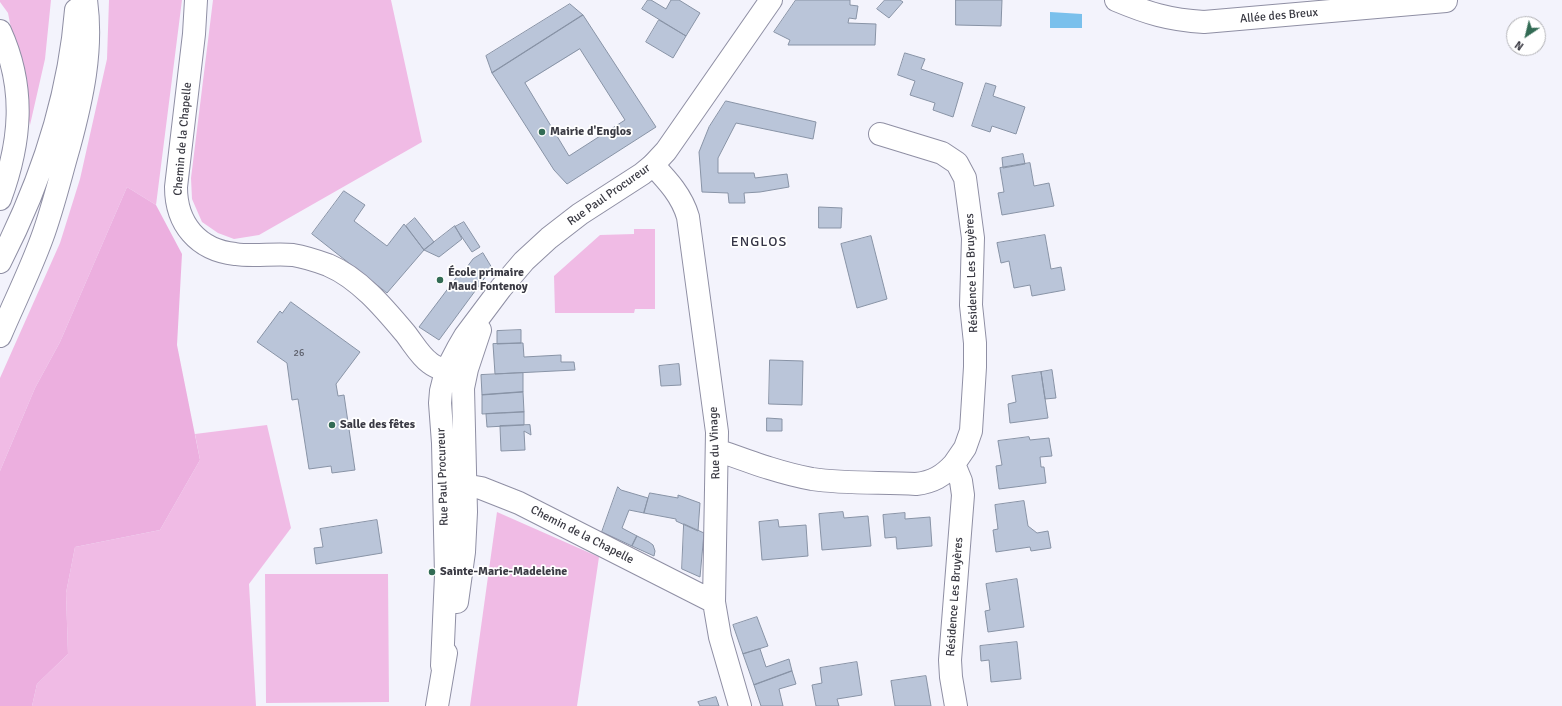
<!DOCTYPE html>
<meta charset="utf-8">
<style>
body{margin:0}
#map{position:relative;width:1562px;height:706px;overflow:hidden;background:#f3f3fc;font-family:Signika,sans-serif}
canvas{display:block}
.north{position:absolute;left:1506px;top:16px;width:40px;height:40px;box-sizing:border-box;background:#fff;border:1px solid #b0b0b4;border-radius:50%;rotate:215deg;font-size:11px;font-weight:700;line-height:16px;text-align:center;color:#3a3a43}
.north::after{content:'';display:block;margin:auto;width:14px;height:18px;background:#326b54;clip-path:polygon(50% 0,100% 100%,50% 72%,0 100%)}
</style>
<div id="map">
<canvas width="1562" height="706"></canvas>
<div class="north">N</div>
</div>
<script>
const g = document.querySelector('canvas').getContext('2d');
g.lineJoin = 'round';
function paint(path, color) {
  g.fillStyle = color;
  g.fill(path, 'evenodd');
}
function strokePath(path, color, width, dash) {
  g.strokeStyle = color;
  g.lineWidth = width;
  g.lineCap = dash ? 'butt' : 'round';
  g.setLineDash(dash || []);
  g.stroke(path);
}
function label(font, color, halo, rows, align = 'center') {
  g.font = font + ' Signika,sans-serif';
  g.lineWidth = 3.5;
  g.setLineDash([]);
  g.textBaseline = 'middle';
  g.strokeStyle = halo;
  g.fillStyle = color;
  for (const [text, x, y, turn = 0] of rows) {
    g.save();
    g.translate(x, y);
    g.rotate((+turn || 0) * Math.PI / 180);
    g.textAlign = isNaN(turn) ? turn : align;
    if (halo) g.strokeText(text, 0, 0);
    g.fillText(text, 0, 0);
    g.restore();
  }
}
paint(new Path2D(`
 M0,0h51l-6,59 -15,66 -22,-112 -8,-11z
 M109,0h73l-26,205 -29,-18 -67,155 -25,46 -35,83v-93l60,-135 20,-64 27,-120z
 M213,0h178l31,142 -163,93 -25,4 -16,-6 -16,-11 -10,-23 -1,-21z
 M634,229h21v80h-20l-1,4h-79l-1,-37 46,-41 34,-1z
 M267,425l24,103 -42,56 7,122h-224l5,-22 31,-30 -2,-61 9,-46 85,-17 40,-70 -5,-26z
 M497,512l102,45 -22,149h-107z
 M265,574h123l1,128 -123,1z`), '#f0bbe5');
paint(new Path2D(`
 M127,187l29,18 26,49 -5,91 23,115 -40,70 -85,17 -9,46 2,61 -31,30 -5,22h-32v-235l35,-83 25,-46z`), '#ecafdf');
paint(new Path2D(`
 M1050,12l32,2v14h-32z`), '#7ac0ec');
const building = new Path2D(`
 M648,0h3l15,9 5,-9h8l21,13 -14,23 -44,-27z
 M796,0h54v5l8,1 -2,13 -7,-1 -1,5 28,1 -1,21h-87l2,-5 -16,-8z
 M885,0h15l3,2 -14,16 -12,-9z
 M956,0h46l-1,26 -45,-1z
 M570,4l13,11 -91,58 -6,-17z
 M583,15l73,112 -89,57 -13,-14 -62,-97zM580,49l45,71 -56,36 -44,-73z
 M659,20l27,16 -13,22 -27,-16z
 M905,53l20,6 -4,10 42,14 -10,34 -20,-7 2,-7 -25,-8 5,-14 -17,-6z
 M986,83l10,3 -3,10 32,11 -9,27 -24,-8 -2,6 -18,-6z
 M726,101l90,21 -3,17 -77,-16 -18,35v15h36l1,5 32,-4 2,13 -29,5 -16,1 1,10h-16l-1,-10 -26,-1 -3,-40 10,-25z
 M1023,154l2,10 -22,4 -1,-10z
 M1030,163l4,23 15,-3 5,23 -52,9 -4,-22 6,-1 -4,-24z
 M344,191l21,14 -11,16 33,25 17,-22 20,26 -37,43 -75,-59z
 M819,207l23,1 -1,20h-22z
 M415,218l19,24 -10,8 -18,-24z
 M464,222l16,25 -8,5 -17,-25z
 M455,226l7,13 -23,18 -15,-7z
 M1045,235l6,34 10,-2 4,23 -33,6 -2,-11 -16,3 -5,-27 -8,2 -4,-20z
 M871,236l16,63 -30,9 -16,-64z
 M483,253l9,15 -53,72 -20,-13 43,-57 2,1 9,-12z
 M291,302l69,50 -24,32 2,12 6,-1 11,75 -23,3 -1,-7 -22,3 -11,-70 -6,1 -5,-37 -30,-21 23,-31 2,2z
 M521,330v13l-24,1v-13z
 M521,343h2l1,14 37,-2v7h13l1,8 -80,4 -2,-30z
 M770,360l33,1 -1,44 -33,-1z
 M679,364l2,21 -20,1 -2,-20z
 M1052,370l4,28 -11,1 -4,-27z
 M1041,372l7,46 -38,5 -2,-19 8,-2 -4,-26z
 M523,373v19l-41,3 -1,-20z
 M523,392l1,20 -42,2v-19z
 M524,412v13l-37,2 -1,-13z
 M767,418l15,1v12h-15z
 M530,425l1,10 -7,-4 1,19 -24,1 -1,-25z
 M1029,437l1,3 19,-2 3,18 -12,1 1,10h3l2,16 -47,6 -3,-23 6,-1 -4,-24z
 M618,487l3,3 27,8 -4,15 -15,-3 -7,18 15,8 -5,10 -30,-14z
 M650,493l28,5v-3l22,8 -2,28 -22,-10v-2l-32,-6z
 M1024,501l4,25 9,7 11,-2 3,17 -20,3 -1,-4 -34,5 -3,-22 5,-1 -3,-24z
 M843,512l1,6 24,-2 3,30 -49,4 -3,-36z
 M905,513v6l25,-2 2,29 -35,3 -1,-12 -11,1 -2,-23z
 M377,520l5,33 -66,11 -2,-16 9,-1 -3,-18z
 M778,520l1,7 27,-2 2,31 -46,4 -3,-38z
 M684,524l20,9 -4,44 -18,-8z
 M637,536l12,6 4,3 2,6 -1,5 -22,-10z
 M1017,579l7,48 -36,5 -3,-21 5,-1 -4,-26z
 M757,617l11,29 -25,8 -10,-29z
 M1017,642l4,37 -30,3 -2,-22 -8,1 -1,-15z
 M760,649l6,18 23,-8 3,12 -38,14 -11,-31z
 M857,662l5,33 -25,4 2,7h-23l-4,-21 10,-2 -2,-15z
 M792,671l4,13 -17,5 4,17h-22l-7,-21z
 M926,676l5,30h-36l-4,-25z
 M716,697l3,9h-19l-2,-4z`);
paint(building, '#bac5d9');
strokePath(building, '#8893a6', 1);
const minor = new Path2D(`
 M196,0l-2,34 -18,153c0,37 22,63 59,67 19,3 39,-1 58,1 12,2 24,6 35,10 31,13 56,43 77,68 8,10 15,23 25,30 5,4 11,6 16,8
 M1116,0c31,13 53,20 88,22l242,-21
 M880,134l62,19 15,10 8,15 8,60 -2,67 4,38v24l-4,64 -6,17 -11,16 7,17 2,14 -13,165 1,17 5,29
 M653,165c15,16 29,31 35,52l29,215 -3,170 6,35 20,69
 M717,450c31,11 62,23 95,29 34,5 70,3 104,5 17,-2 27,-8 38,-20
 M446,482l35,6 38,15 195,99`);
const tertiary = new Path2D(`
 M457,602l7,-50 2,-40 -3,-124 4,-19 13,-39
 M442,666l4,-91 -3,-132 -3,-40 1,-12 5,-20 12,-23 7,-12 36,-48 23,-27 25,-23 31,-24 62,-40 11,-9 13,-14 105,-151
 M437,706l9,-53`);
const trunk = new Path2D(`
 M0,31c26,57 21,111 0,168
 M0,262c40,-78 69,-164 76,-252
 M0,336c14,-33 30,-65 42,-98 11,-30 18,-60 27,-91 13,-48 24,-97 17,-147`);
strokePath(minor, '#8f8fa4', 24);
strokePath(tertiary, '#8f8fa4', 24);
strokePath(trunk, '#8f8fa4', 24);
strokePath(minor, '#fff', 22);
strokePath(tertiary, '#fff', 22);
strokePath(trunk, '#fff', 22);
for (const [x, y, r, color] of [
 [542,132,4,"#326b54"],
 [440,280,4,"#326b54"],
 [332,425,4,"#326b54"],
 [432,572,4,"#326b54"]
]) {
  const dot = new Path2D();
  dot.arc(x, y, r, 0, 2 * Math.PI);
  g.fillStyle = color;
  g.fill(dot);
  strokePath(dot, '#fff', 1.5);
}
label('10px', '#5a5d68', null, [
 ["26",299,353]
]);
label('12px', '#3a3a43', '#fff', [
 ["Allée des Breux",1279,16,-5],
 ["Chemin de la Chapelle",183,139,-85],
 ["Rue Paul Procureur",609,195,-35],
 ["Résidence Les Bruyères",972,273,-92],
 ["Rue du Vinage",715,443,-92],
 ["Rue Paul Procureur",443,477,-92],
 ["Chemin de la Chapelle",582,535,27],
 ["Résidence Les Bruyères",955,597,-86]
]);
label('bold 12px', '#3a3a43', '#fff', [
 ["Mairie d'Englos",550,132],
 ["École primaire",448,273],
 ["Maud Fontenoy",448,287],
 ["Salle des fêtes",340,425],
 ["Sainte-Marie-Madeleine",440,572]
], 'left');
g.letterSpacing = '1px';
label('14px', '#353546', '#fff', [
 ["ENGLOS",759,242]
]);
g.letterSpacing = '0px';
</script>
